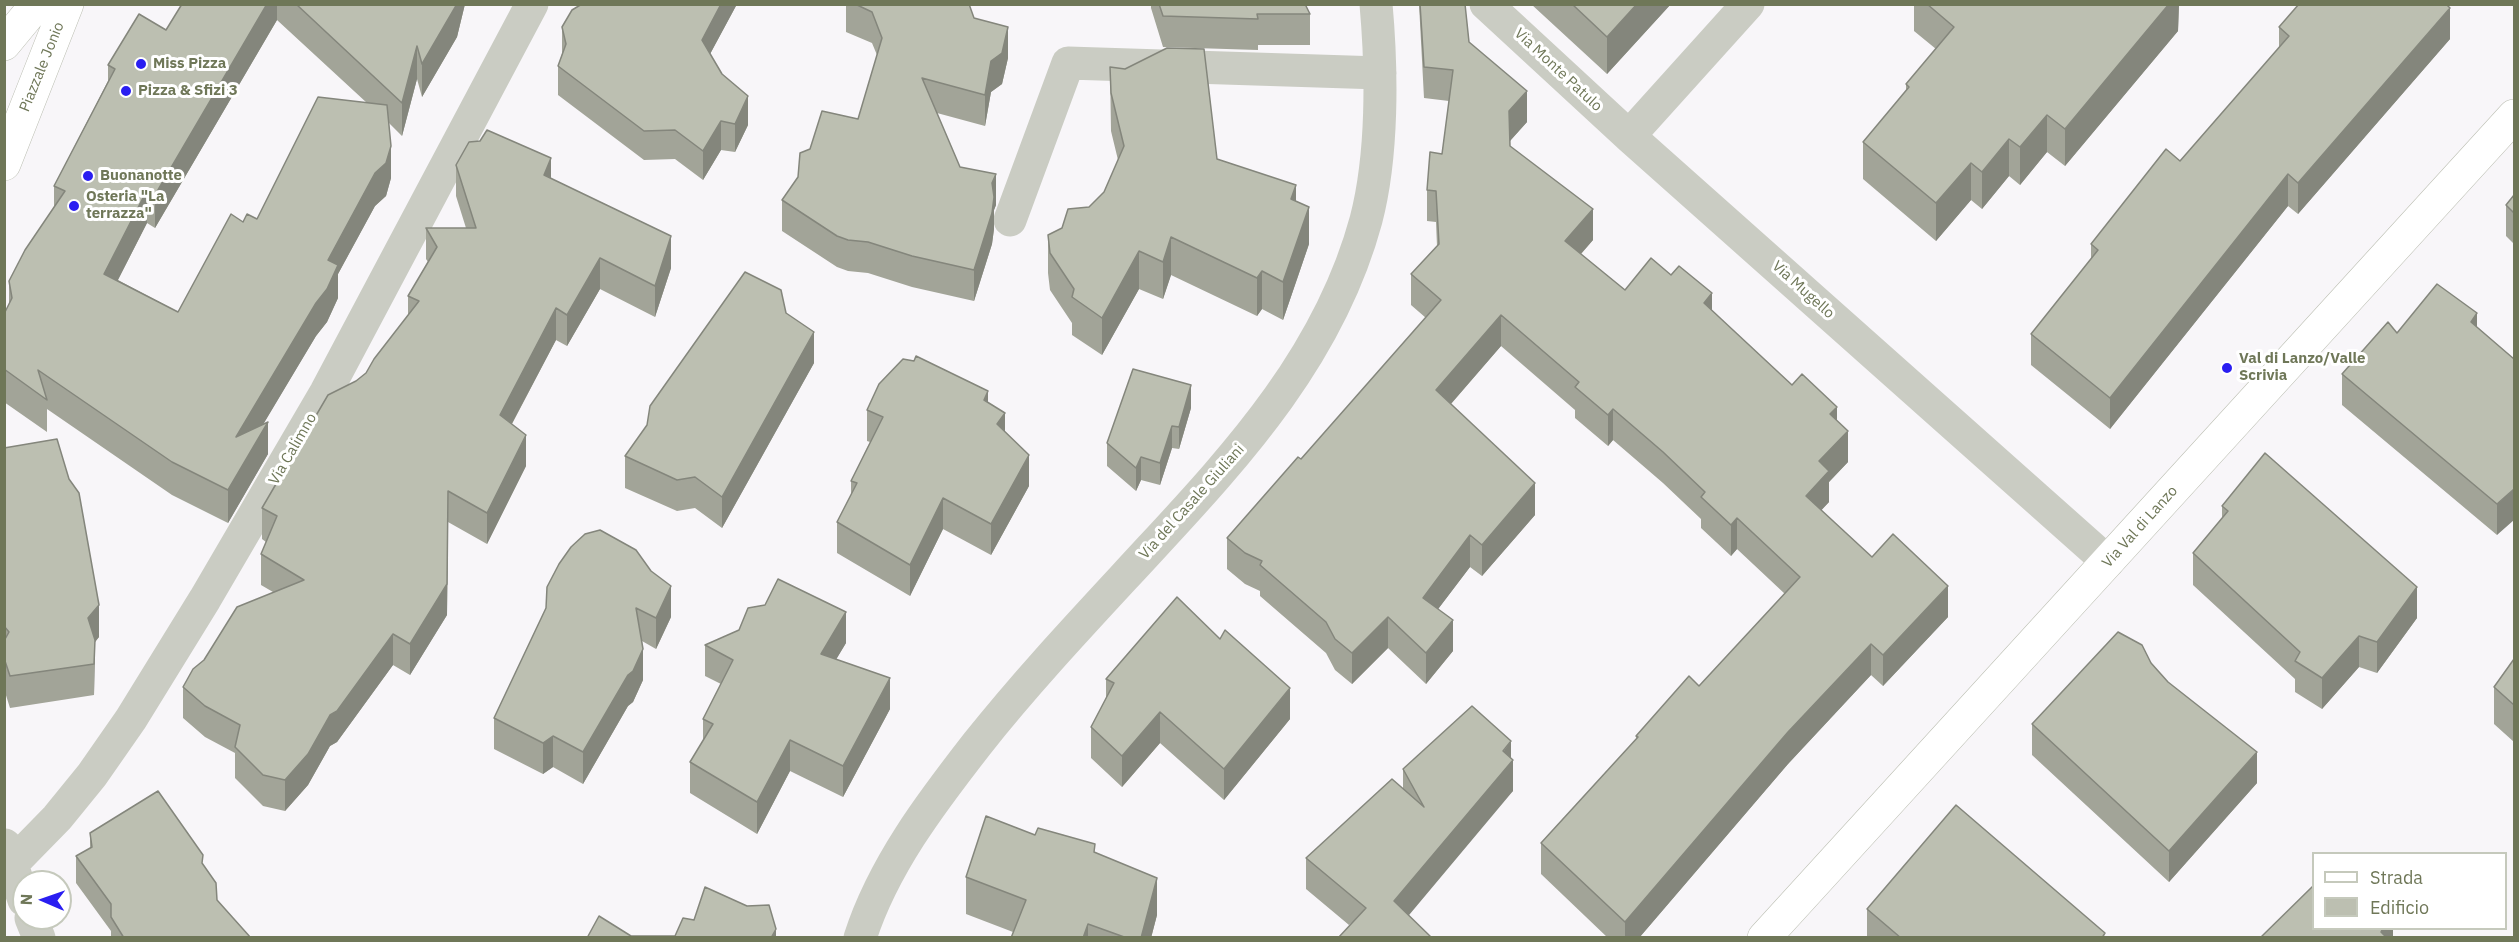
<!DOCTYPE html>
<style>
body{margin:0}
#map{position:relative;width:2519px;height:942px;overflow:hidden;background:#f8f6f9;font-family:"IBM Plex Sans",sans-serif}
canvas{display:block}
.frame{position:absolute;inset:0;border:6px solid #6f7758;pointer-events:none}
.legend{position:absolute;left:2312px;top:852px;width:195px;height:78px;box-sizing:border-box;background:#fff;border:2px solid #c5c9bc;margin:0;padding:8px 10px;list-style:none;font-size:18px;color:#6f7758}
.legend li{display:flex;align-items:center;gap:12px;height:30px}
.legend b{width:30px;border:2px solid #c5c9bc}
.north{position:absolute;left:12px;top:870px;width:60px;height:60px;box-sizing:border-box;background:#fff;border:2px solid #c5c9bc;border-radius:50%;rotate:272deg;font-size:16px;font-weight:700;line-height:24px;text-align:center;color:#6f7758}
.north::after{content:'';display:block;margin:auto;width:21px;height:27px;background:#2a1ef1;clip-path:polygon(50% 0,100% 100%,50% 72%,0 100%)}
</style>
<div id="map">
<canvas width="2519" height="942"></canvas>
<div class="frame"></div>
<ul class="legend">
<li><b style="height:8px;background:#fff"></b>Strada</li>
<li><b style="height:16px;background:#bcbfb1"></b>Edificio</li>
</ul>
<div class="north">N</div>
</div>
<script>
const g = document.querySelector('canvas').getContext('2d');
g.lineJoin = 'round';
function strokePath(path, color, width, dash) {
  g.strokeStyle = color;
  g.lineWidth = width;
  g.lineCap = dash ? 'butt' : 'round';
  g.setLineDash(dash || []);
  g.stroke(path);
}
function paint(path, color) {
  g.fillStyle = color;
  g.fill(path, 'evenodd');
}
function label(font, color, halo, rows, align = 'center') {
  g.font = font + ' "IBM Plex Sans",sans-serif';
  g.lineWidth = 6;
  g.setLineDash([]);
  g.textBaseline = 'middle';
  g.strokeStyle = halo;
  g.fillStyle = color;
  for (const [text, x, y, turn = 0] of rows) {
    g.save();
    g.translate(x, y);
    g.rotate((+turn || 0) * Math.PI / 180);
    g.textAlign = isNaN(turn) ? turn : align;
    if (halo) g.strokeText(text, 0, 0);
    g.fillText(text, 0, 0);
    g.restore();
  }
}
const secondary = new Path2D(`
 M4,44l33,-40
 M4,164l63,-160
 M1764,938l750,-822`);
strokePath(secondary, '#bcbfb3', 34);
strokePath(new Path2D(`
 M1486,4l143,132
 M1748,4l-119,132 479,426
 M1010,220l58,-157 312,10
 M5,845l19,55
 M11,865l46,-47 35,-43 39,-56 74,-120 121,-207 206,-388
 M31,918l8,20
 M860,938c23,-72 71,-135 117,-194 54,-68 114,-131 173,-195 91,-98 180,-196 216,-329 17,-65 16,-149 10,-216`), '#caccc3', 33);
strokePath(secondary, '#fff', 33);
paint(new Path2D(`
 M182,4h283l-8,33 -35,60 -5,-18 -15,57 -13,-13 2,55 -5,18 -11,10 -37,68v24l-11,24 -11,14 -53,88 5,30 -40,69 -56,-28 -125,-86v23l-43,-30v-88l5,-9v-24l45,-73v-22l54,-105v-16l58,-35zM277,20l90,83 -110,116 -79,93 -60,-32 29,-57 8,5z
 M582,4h155l-27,50 38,71 -13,27 -14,-2 -18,30 -28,-21 -31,1 -86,-65v-29l4,-12v-27z
 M846,4h123l5,14 34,40 -6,26 -11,8 -6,34 -48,-13 23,54 36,38 -2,5v19l-2,15 -18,57 -62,-14 -44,-14 -20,-2 -11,-4 -55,-36v-31l16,-23 12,-28 48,-30 19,-64 -5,-12 -26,-11z
 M1151,4h154l5,10v31h-52v5l-95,-3 -12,-39z
 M1419,4h46l4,38 58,80 -17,19v5l83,94 -12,14 44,36 87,21 80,74 45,36 11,41 -19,20v20l-8,8 51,47 76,60 -65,69 -12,-11 -83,89 -149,174h-31l-67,-64v-31l95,-103v-4l63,-50 86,-92 -48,-45 -6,7 -30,-28v-9l-38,-36 -50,-43 -5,6 -33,-28v-8l-74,-64 -50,58 84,111 -53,61 -12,-9 -32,42 15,42 -27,33 -38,-36 -36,36 -17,-14 -9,-17 -66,-57v-5l-15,-7 -18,-15v-31l74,-79 125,-141 -15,-13v-31l26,-28 -1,-24 -9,-1v-31l15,-36 7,-53 -25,-3z
 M1531,4h140l-64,70z
 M1914,4h265l-1,27 -113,135 -18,-14 -27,33 -11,-9 -27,33 -11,-9 -35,41 -73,-62v-37l43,-50v-8l30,-35 -22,-18z
 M2279,27l171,12 -152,175 -10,-8 -178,223 -79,-64v-31l60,-75v-15l89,-83 99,-113z
 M1110,67l107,92 79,42 13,43 -26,76 -21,-11 -5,7 -86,-41 -8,24 -24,-10 -37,66 -30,-20v-12l-22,-33 -2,-17v-38l14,-7 27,-21 15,-15 14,-32 -7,-29z
 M456,165l95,13 120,90 -16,49 -55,-28 -33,57 -11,-6 -44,84 14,42 -39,78 -39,-22 -1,93 -37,60 -17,-10 -56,77 -7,4 -22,39 -23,26 -22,-5 -28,-28v-25l-30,-16 -22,-19v-31l21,-27 69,-68 -12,-7v-31l5,-12 -4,-3v-31l94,-127 10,-8 42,-58v-19l20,-34 -2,-3v-31h40l-10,-32z
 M2514,195v49l-8,-8v-31z
 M786,313l28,50 -92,165 -27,-20 -18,3 -52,-23v-32z
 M2477,327l37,32 -17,176 -155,-130v-31l55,-41z
 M988,402l17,30 24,54 -38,69 -48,-26 -33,67 -73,-43v-31l14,-27v-14l19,-39 -3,-1v-31z
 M1191,408l-12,41 -7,-1 -12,37 -19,-5 -5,11 -29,-25v-23z
 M4,448l95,189 -4,5 -1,53 -84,13 -6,-19z
 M2222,506l195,112 -40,55 -18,-6 -37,42 -27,-17v-13l-102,-94v-32l29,-34z
 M571,547l100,70 -15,32 -14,-8 1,39 -10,22 -5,4 -45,78 -30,-17 -10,7 -49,-25v-31l52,-110z
 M846,643l-10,16 54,50 -47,88 -53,-26 -33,63 -67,-41v-31l13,-21v-22l18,-35 -16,-8v-31z
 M2514,659v83l-20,-18v-37z
 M2151,663l106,120 -88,99 -137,-127v-31z
 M1106,679l184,40 -66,81 -64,-57 -38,44 -31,-29v-31l15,-29z
 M1511,759l2,32 -164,134 -43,-36v-31l97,-69v-20z
 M90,833l113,32 14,35 34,38h-140v-7l-35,-48v-27l14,-7z
 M1035,835l60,18 62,62 -6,23h-140l2,-6 -47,-18v-37z
 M1867,909l238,29h-238z`), '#a2a498');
paint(new Path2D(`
 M267,4h10v16l-122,208v-33z
 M457,4h8l-8,33 -35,60v-33z
 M721,4h16l-35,65v-29z
 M1637,4h34l-64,70v-37z
 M2166,4h13l-1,27 -113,135v-37z
 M2450,8v31l-152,175v-31z
 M1008,27v31l-6,26 -11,8 -6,34v-31l6,-34z
 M417,46v33l-15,57v-33z
 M1527,91v31l-18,20v-31z
 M748,96v29l-13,27v-28z
 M2047,115v37l-27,33v-38z
 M721,121v29l-18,30v-29z
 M2009,139v37l-27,33v-37z
 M391,146v32l-5,18 -11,10 -37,68v24l-11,24 -11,14 -80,134v-33l80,-134 12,-43 47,-87z
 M551,158v31l-7,-14z
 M1971,163v37l-35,41v-38z
 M996,174v31l-2,5v19l-2,15 -18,57v-31l18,-87z
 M2288,174v32l-178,223v-31z
 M1296,185v38l-5,-24z
 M147,190v33l-43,84v-33z
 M1309,207v37l-26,76v-38z
 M1593,209v31l-28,32v-31z
 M671,236v32l-16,49v-31z
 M1171,237v38l-8,24v-37z
 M1139,251v38l-37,66v-37z
 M600,258v31l-33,57v-31z
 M1262,271v38l-5,7v-38z
 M1712,293v31l-8,-21z
 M556,308v32l-56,106v-31z
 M2477,313v32l-6,-23z
 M1501,315v31l-65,75v-31z
 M814,332v31l-92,165v-31z
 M1191,385v23l-12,41v-22z
 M988,391v31l-4,-22z
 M1837,407v31l-7,-24z
 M1613,409v31l-5,6v-31z
 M1005,413v31l-8,-20z
 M268,422v32l-40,69v-33z
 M1172,426v22l-12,37v-22z
 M1848,431v31l-19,20v20l-23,25v-31l13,-35z
 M526,435v31l-39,78v-31z
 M1029,455v31l-38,69v-31z
 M1141,457v23l-5,11v-23z
 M1535,483v32l-53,61v-31z
 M2514,489v31l-17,15v-31z
 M943,498v31l-33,67v-31z
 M1737,518v31l-6,7v-31z
 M448,522l-1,93 -37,60v-31z
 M1470,535v32l-47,62v-31z
 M671,586v31l-15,32v-31z
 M1948,586v31l-65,69v-31z
 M2417,587v31l-40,55v-31z
 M99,605v32l-4,5 -1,53v-31l-6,-46z
 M846,612v31l-25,42v-31z
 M1388,617v31l-36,36v-31z
 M1453,620v31l-27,33v-31z
 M393,634v31l-56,77 -7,4 -22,39 -23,26v-31l45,-65z
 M2359,636v31l-37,42v-31z
 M1871,644v31l-83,89 -149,174h-14v-16l163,-190z
 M643,649v31l-10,22 -5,4 -45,78v-32z
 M890,678v31l-47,88v-31z
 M1290,688v31l-66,81v-31z
 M1160,712v31l-38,44v-31z
 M553,736v31l-10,7v-31z
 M790,740v31l-33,63v-32z
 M1511,741v21l2,-2v31l-119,142v-32z
 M2257,752v31l-88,99v-31z
 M1157,878v37l-6,23h-10z
 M1088,924v14h-5z
 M2383,928h10v10h-12v-6z
 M776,929v9h-5z`), '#84867c');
const building = new Path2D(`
 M182,4h85l-112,191 -8,-5 -43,84 74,38 53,-98 12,8 4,-8 10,5 61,-122 69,8 4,41 -5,17 -11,10 -47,87 10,5 -11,24 -11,14 -80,134 32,-15 -40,68 -56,-28 -134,-92 9,30 -43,-31v-55l8,-16 -3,-17 16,-31 40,-59 -11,-5 61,-117 -7,-4 31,-51 27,16z
 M296,4h161l-35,60 -5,-18 -15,57z
 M582,4h139l-19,36 20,34 26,22 -13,28 -14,-3 -18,30 -28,-21 -31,1 -86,-65 8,-22 -4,-17 10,-17z
 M855,4h114l5,14 34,9 -6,26 -11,8 -6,34 -63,-17 38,89 36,7 -4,9 2,14 -2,16 -18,57 -62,-14 -44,-14 -20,-2 -11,-4 -55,-36 16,-23 2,-24 10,-4 12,-38 36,8 24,-81 -10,-26z
 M1159,4h146l5,10h-53l1,5 -95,-3z
 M1420,4h45l4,38 58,49 -18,20 1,35 83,63 -28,32 60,49 26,-32 20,17 8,-9 33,27 -8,10 88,82 10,-11 35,33 -7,7 18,17 -29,30 10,10 -23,25 66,61 21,-23 55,52 -65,69 -12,-11 -83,88 -163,190 -84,-79 97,-106 -2,-1 53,-60 10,10 101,-109 -63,-59 -6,7 -30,-28 4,-5 -42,-40 -50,-43 -5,6 -33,-28 4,-5 -78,-67 -65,75 99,93 -53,62 -12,-10 -47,63 30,22 -27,33 -38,-36 -36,36 -17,-14 -9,-17 -66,-57 2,-4 -17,-8 -18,-15 71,-81 3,2 140,-159 -30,-26 28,-30 -3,-53 -9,-1 3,-38 12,2 11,-84 -29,-3z
 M1572,4h65l-30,33z
 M1927,4h242l-104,125 -18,-14 -27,32 -11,-8 -27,33 -11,-9 -35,40 -73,-61 46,-55 -3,-3 48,-57z
 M2299,4h147l4,4 -152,175 -10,-9 -178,224 -79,-64 67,-84 -7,-6 75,-95 14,12 109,-125 -10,-9z
 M1167,48l37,1 13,110 79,26 -5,14 18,8 -26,75 -21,-11 -5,7 -86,-41 -8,25 -24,-11 -37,67 -30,-21 2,-8 -24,-36 -2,-18 14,-7 6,-19 21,-2 15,-15 20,-46 -13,-53 -1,-26 15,2z
 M487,130l64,28 -7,17 127,61 -16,50 -55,-28 -33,57 -11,-7 -56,107 26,20 -39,78 -39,-22 -1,93 -37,60 -17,-10 -56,77 -7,4 -22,39 -23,26 -22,-5 -28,-28 5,-22 -35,-19 -22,-19 10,-18 11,-9 33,-53 67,-27 -43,-26 16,-38 -15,-8 66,-113 28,-14 10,-8 8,-14 45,-58 -11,-5 29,-49 -11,-19h50l-20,-63 13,-23 11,-1z
 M2514,195v18l-8,-8z
 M745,272l36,18 5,23 28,19 -92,165 -27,-20 -18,3 -52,-24 22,-31 3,-19z
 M2437,284l40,29 -6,9 43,37v130l-17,15 -155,-130 46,-52 9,11z
 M916,356l72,35 -4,9 21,13 -8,11 32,31 -38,69 -48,-26 -33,67 -73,-43 20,-39 -6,-2 32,-64 -16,-7 12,-26 24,-25 11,2z
 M1133,369l58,16 -12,42 -7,-1 -12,37 -19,-6 -5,11 -29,-25z
 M57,439l12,40 10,14 20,112 -11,13 7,22 -1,24 -84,12 -6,-18v-17l5,-9 -5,-6v-178z
 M2265,453l152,134 -40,55 -18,-6 -37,42 -27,-17 5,-9 -107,-99 35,-42 -6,-5z
 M600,530l36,20 15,21 20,15 -15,32 -20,-10 7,41 -10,22 -5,4 -45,77 -30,-16 -10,7 -49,-25 52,-110 1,-21 12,-23 12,-17 14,-13z
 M778,579l68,33 -25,42 69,24 -47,88 -53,-26 -33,62 -67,-40 23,-38 -10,-5 30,-59 -28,-15 34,-15 9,-22 17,-3z
 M1177,597l43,42 5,-9 65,58 -66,81 -64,-57 -38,44 -31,-29 23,-44 -8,-4z
 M2118,632l24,13 9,18 17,19 89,70 -88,99 -137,-127z
 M2514,659v46l-20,-18z
 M1472,706l39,35 -8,10 10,9 -119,141 38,37h-94l28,-30 -60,-50 86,-79 32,28 -21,-38z
 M158,791l45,64 -1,8 14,20 1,17 34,38h-127l-13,-21v-13l-35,-48 16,-9 -2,-14z
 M1956,805l149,128 -3,5h-201l-34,-29z
 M986,816l49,19 3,-7 57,16 -1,8 63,26 -16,60h-14l-39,-14 -5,14h-72l15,-38 -60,-23z
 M2313,886v42h70l-2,4 6,6h-127z
 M705,887l42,19 22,-1 7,24 -5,9h-184l12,-22 32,20h44l8,-18 11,2z`);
paint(building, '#bcbfb1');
strokePath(building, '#84867c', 1.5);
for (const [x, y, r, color] of [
 [141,64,6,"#2a1ef1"],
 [126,91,6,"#2a1ef1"],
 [88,176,6,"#2a1ef1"],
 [74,206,6,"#2a1ef1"],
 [2227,368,6,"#2a1ef1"]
]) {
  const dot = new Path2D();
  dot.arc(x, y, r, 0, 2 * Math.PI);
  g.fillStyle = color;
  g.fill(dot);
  strokePath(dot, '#fff', 2);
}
label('bold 15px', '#6f7758', '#fff', [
 ["Miss Pizza",153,64],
 ["Pizza & Sfizi 3",138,91],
 ["Buonanotte",100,176],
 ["Osteria \"La",86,197],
 ["terrazza\"",86,214],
 ["Val di Lanzo/Valle",2239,359],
 ["Scrivia",2239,376]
], 'left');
label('15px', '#6f7758', '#fff', [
 ["Piazzale Jonio",42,67,-68],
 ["Via Monte Patulo",1558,70,43],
 ["Via Mugello",1803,290,42],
 ["Via Calimno",293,449,-60],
 ["Via del Casale Giuliani",1192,502,-48],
 ["Via Val di Lanzo",2140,527,-48]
]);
</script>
